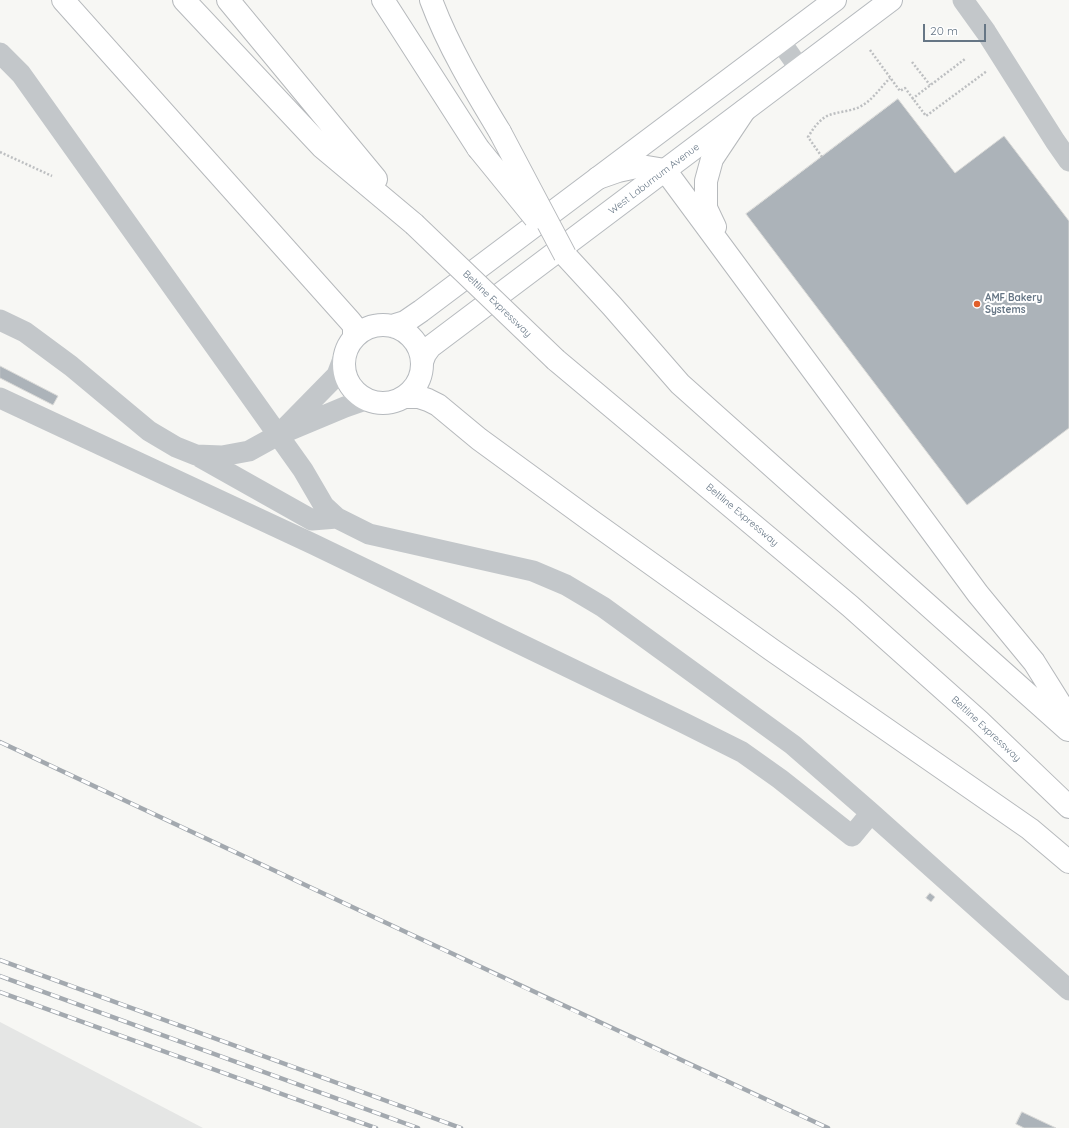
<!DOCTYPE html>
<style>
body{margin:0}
#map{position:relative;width:1069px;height:1128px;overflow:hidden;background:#f7f7f4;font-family:Quicksand,sans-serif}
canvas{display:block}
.scale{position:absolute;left:923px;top:24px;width:63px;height:18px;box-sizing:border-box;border:2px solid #667685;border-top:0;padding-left:5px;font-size:12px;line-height:14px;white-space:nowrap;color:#667685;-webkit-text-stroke:3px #fff;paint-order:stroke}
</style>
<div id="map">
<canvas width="1069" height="1128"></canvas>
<div class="scale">20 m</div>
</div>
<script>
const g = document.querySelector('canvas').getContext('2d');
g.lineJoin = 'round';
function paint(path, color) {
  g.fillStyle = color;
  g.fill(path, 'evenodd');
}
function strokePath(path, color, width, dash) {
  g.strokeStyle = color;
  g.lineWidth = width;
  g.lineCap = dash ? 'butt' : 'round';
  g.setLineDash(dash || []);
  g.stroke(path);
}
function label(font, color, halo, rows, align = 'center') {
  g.font = font + ' Quicksand,sans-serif';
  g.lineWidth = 4;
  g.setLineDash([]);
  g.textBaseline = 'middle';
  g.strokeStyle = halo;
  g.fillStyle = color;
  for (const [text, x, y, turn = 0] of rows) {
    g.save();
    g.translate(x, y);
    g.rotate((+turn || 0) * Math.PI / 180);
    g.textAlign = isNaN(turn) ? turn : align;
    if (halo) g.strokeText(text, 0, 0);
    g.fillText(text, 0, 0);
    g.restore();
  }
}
paint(new Path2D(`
 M0,1022l203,106h-203z`), '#e5e6e5');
const building = new Path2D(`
 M898,99l57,74 49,-37 65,85v207l-102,77 -221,-291z
 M0,366l58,30 -5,9 -53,-27z
 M930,893l5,4 -4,5 -5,-4z
 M1022,1112l34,16h-32l-8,-4z`);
paint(building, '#acb3b9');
strokePath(building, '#d9d9d7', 1);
const major = new Path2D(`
 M344 364a39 39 0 1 1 78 0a39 39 0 1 1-78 0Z
 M392,326l13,-4 16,-11 414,-311
 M422,362l3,-8 5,-7 461,-347`);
const highway = new Path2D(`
 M63,0l287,321 4,5v11
 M184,0l138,147 92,77
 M228,0l148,179
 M383,0l95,148
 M431,0c17,46 43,89 69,132
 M598,178l20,-7 23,-5 24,4 313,424 56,68 35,56
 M715,227l-9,-19v-27l6,-22 32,-48
 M565,255l47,51 68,78 388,346
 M556,360l294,246 129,115 90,86
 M405,397h14l9,3 10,5 41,34 111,81 182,130 258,179 39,33`);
strokePath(major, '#b6babe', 24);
strokePath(highway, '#b6b9bc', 24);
strokePath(new Path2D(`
 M870,50l30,41 5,-3 21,28 61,-45
 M912,62l18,23
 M912,99l53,-40
 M0,152l52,24
 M822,157l-14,-20c5,-8 10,-16 19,-21 11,-5 25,-4 36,-11 11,-7 18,-18 27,-27`), '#bdbfc1', 2.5, [2, 2]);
strokePath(new Path2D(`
 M963,0l23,32 69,109 14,20
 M780,41l20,28
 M0,53l21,21 282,396 21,36 13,12 32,16 164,37 33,14 37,22 190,138 78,68 198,177
 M0,320l25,12 46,34 78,65 27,16 20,8 26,1 27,-5 29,-16 67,-28 20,-7
 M0,398l313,146 371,179 58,29 38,27 72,57 19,-23
 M284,429l53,-54 6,-16
 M200,457l112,63 25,-2`), '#c3c7ca', 21);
strokePath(major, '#fff', 22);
strokePath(highway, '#fff', 22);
const rail = new Path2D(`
 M0,742c276,129 551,259 828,386
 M0,960l461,168
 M0,976l418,152
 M0,992l376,136`);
strokePath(rail, '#a3a9af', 4.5);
strokePath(rail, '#fff', 3, [9]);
const highwayBridge = new Path2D(`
 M500,132l65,123
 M478,148l57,70
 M414,224l142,136`);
strokePath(highwayBridge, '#b6b9bc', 24, []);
strokePath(highwayBridge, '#fff', 22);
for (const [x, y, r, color] of [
 [977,304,4,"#e15f2a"]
]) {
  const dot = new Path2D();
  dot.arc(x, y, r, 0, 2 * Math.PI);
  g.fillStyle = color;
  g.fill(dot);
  strokePath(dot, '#fff', 1.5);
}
label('10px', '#667685', '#fff', [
 ["West Laburnum Avenue",654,179,-37],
 ["Beltline Expressway",497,304,44],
 ["Beltline Expressway",742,515,40],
 ["Beltline Expressway",986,729,43]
]);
label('bold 10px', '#667685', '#fff', [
 ["AMF Bakery",985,298],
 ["Systems",985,310]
], 'left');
</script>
